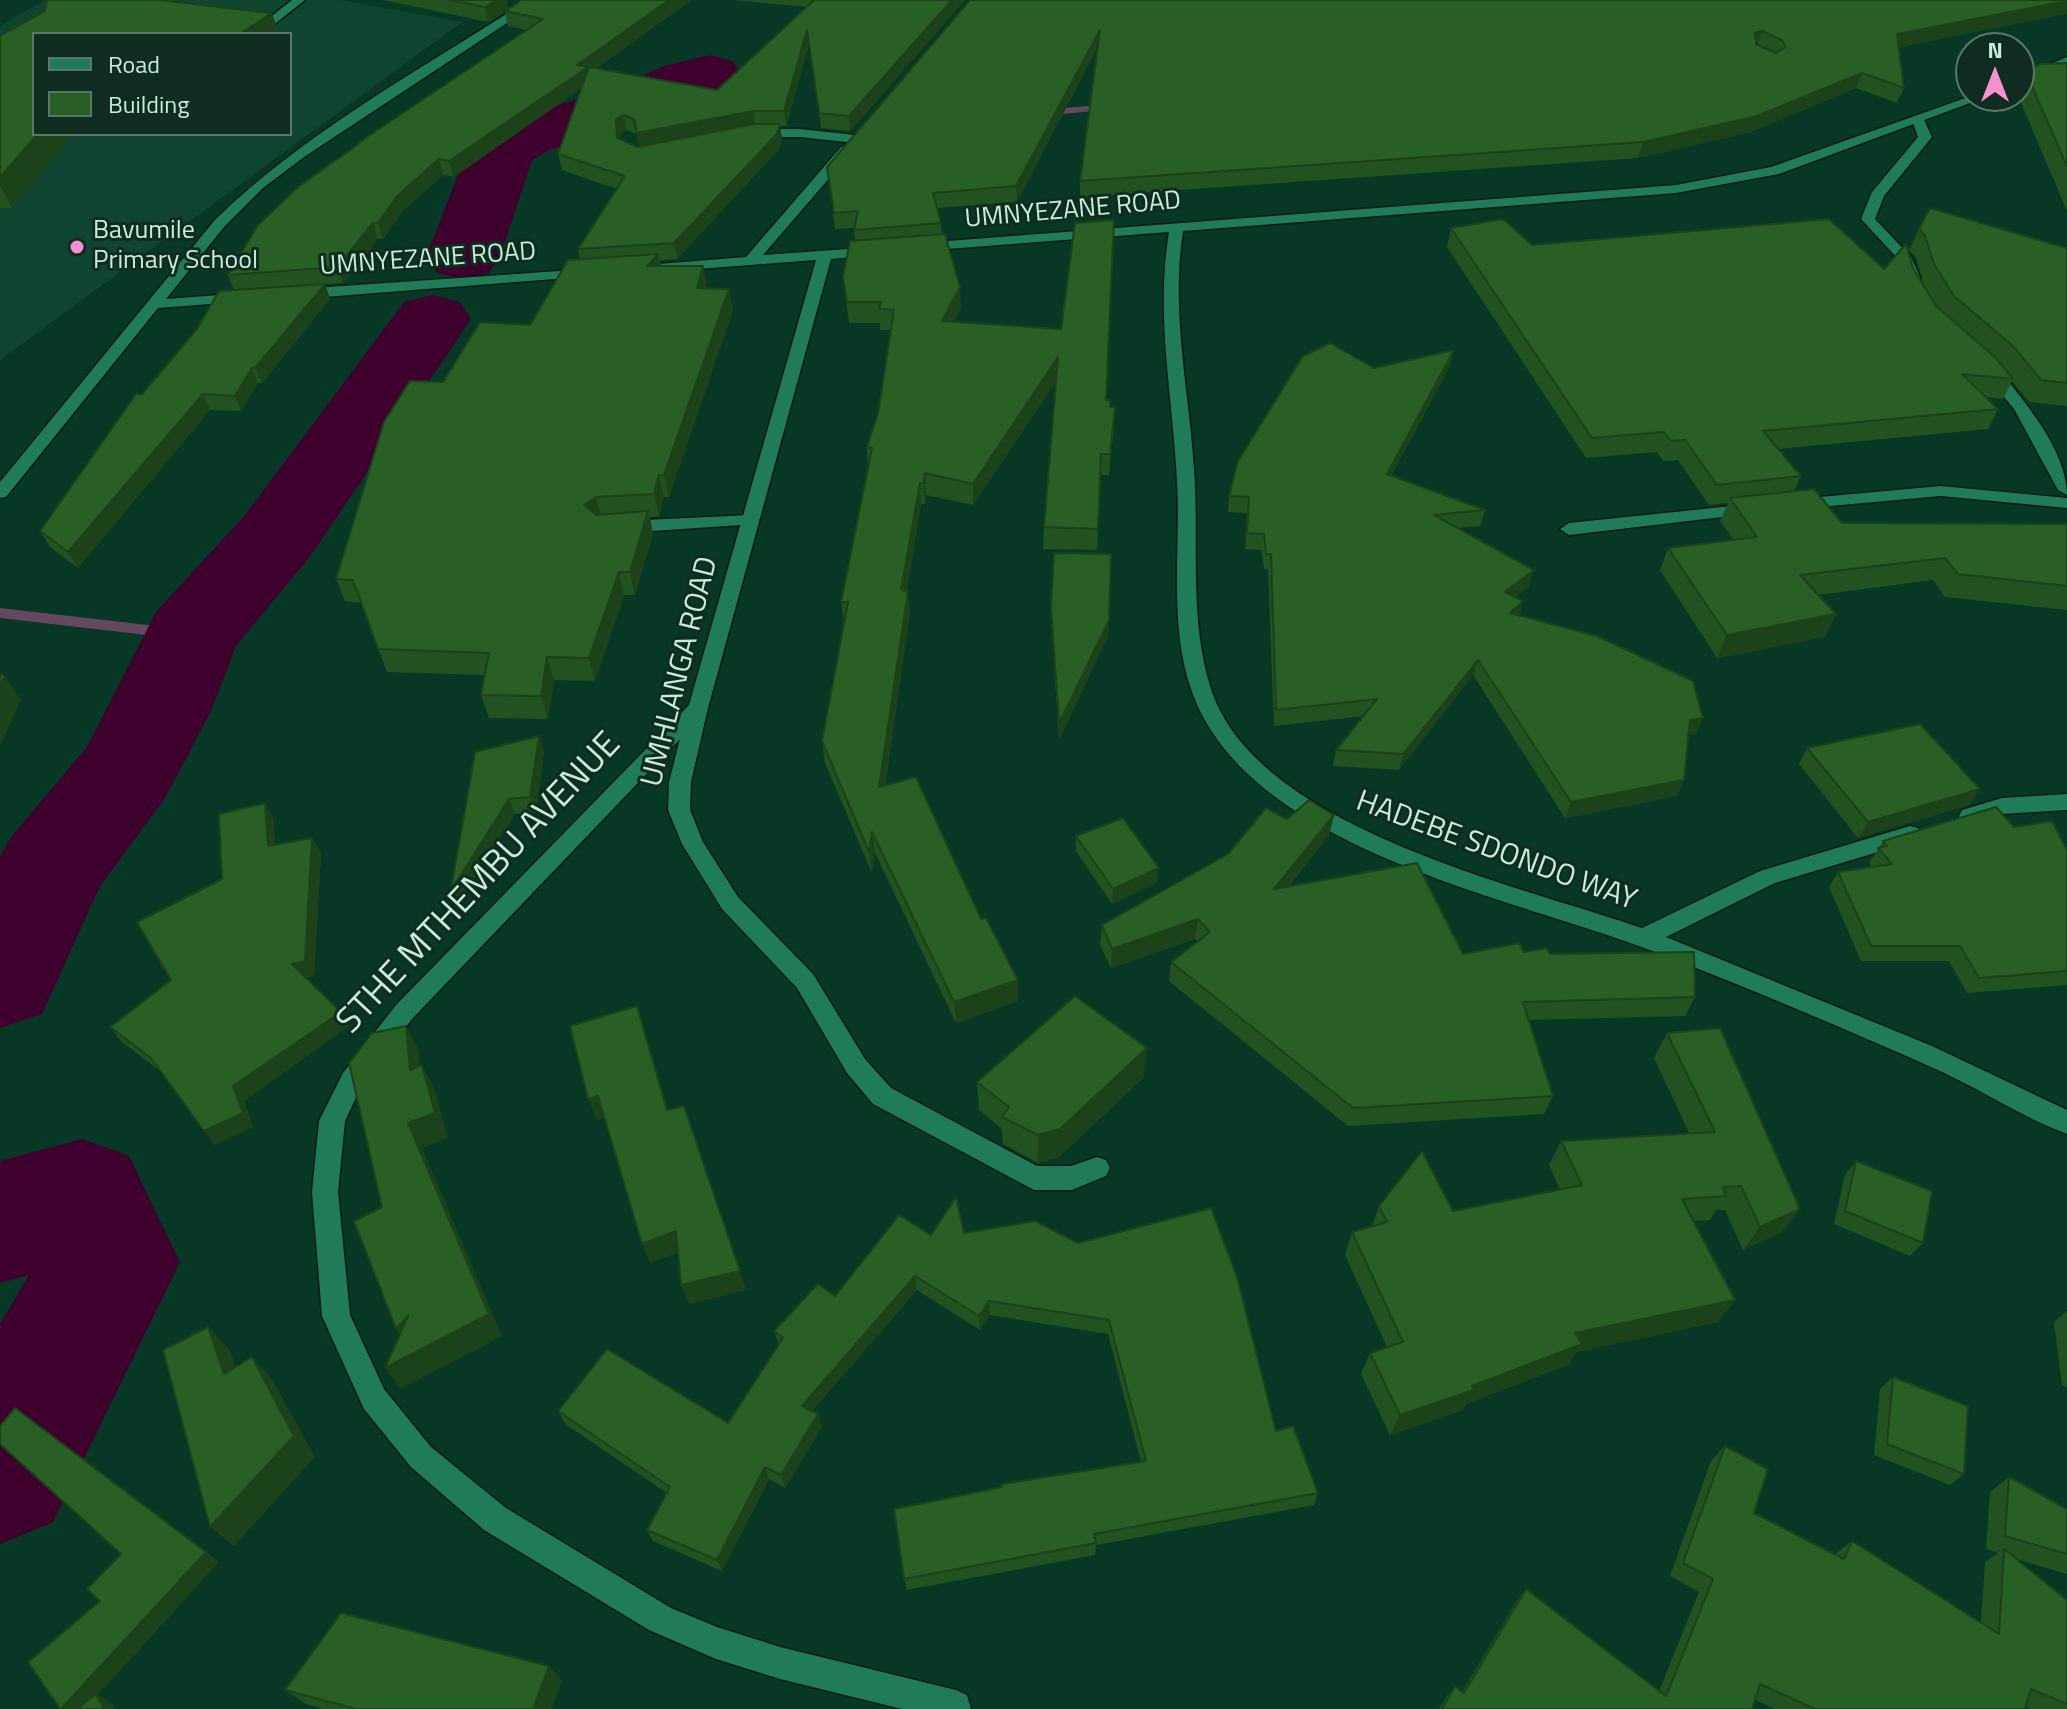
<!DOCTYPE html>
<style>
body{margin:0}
#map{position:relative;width:2067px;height:1709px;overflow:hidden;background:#073825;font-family:"Titillium Web",sans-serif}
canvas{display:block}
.legend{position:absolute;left:32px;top:32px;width:260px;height:104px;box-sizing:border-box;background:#102b1f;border:2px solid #587969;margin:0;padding:10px 14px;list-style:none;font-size:24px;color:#c5edd8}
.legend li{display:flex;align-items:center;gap:16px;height:40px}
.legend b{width:40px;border:2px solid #587969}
.north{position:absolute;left:1955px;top:32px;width:80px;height:80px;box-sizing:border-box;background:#102b1f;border:2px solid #587969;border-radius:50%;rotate:0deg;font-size:22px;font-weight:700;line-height:32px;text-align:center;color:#c5edd8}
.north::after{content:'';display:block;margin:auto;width:28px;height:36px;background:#f690d0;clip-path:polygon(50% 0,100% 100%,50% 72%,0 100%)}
</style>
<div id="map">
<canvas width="2067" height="1709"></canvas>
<ul class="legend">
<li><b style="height:10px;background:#207b58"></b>Road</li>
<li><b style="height:22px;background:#275f24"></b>Building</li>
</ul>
<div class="north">N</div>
</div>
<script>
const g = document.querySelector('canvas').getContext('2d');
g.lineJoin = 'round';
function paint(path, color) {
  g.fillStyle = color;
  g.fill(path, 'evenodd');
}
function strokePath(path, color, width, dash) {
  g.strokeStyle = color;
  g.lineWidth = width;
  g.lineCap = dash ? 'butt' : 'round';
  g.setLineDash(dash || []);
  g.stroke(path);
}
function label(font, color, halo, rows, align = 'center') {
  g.font = font + ' "Titillium Web",sans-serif';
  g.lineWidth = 6;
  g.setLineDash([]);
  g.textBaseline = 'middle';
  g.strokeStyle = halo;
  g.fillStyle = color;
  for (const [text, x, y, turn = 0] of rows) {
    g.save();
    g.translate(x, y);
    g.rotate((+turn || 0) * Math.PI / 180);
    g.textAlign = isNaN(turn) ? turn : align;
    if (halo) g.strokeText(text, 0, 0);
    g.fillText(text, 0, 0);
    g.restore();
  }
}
paint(new Path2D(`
 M45,0h295l122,22 -462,338v-334zM34,34h256v100h-256z`), '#0f4530');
paint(new Path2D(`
 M1111,104l5,3 -1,2 -74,7 -5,-3 5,-3z
 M0,608l191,22 8,5 -8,5 -191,-22z`), '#664760');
paint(new Path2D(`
 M710,55l22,6 10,13 -10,13 -26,7 -44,22 -113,34 -17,10 -32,97 -11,16 -26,6 -26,-6 -11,-16 42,-108 10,-14 23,-13 115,-34 48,-22z
 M432,295l28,7 11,17 -160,236 -75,91 -25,65 -33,63 -15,27 -63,85 -58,128 -42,14v-171l11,-20 76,-90 69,-135 89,-97 159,-213z
 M82,1139l47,17 51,106 -127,260 -53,22v-220l29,-49 -29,8v-122z`), '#3e002d');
const service = new Path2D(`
 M292,0h13l-43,34h-13z
 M1918,116l6,4 8,17 -48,59 -9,23 36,38 9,20 -7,4 -5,-1 -8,-19 -39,-42 11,-27 46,-55 -6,-17z
 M800,129l55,6 7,4 -7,4 -55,-6h-48l-7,-4 7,-4z
 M1989,364l6,2c28,33 72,84 72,129l-9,-5 -44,-81 -33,-40z
 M750,515l6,1 3,4 -3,4 -133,9 -9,-6 9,-6z`);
const minor = new Path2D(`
 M528,0h14l-238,157 -41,31 -39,39 -58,72 79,-6 8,5 -3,3 -92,7 -152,189 -6,1v-16l214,-261c90,-89 208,-152 314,-221z
 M2067,57v8l-48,20v-8z
 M1971,96h18l-210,78 -103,19 -493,38c-13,86 8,167 12,253 3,68 -5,139 16,205 45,139 307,196 431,239l118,-57 150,-45 8,2 3,6 -3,6 -143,43 -109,54 266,109 135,64v24c-41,-15 -84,-43 -125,-62 -93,-42 -189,-82 -284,-119 -141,-55 -409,-102 -466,-261 -24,-67 -11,-142 -15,-211 -4,-84 -22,-165 -8,-249l-248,19 -7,-4 7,-4 755,-58 95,-18z
 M846,146l7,4 -2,3 -88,102 112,-8 7,4 -7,4 -44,4 -123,449 -17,74 -1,28 13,32 35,55 75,77 52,85 26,29 146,78h34l26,-9 9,3 4,8 -4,8 -34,14h-38l-161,-86 -26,-31 -50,-85 -75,-79 -40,-65 -14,-34 1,-28 11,-43 -268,280 -51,68 -16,34 -7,71 12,123 34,74 47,58 75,61 165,100 46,19 63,20 176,43 11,5 4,14h-69l-122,-30 -64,-20 -67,-29 -165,-100 -73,-63 -47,-58 -42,-93 -10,-124 7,-71 24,-48 53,-68 293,-300 127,-445 -158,12 -7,-4 7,-4 88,-7 95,-110z
 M588,269l5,1v6l-294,23 -8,-5 8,-5z
 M1941,486l126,12v10l-126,-12 -144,13 -9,-5 9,-5z
 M1751,504l6,1 3,4 -3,4 -188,22 -9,-6 9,-6z
 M2067,794v16l-65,4 -32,10 -8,-2 -3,-6 3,-6 40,-12z`);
strokePath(service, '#021c11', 3);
strokePath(minor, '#021c11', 3);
paint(service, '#207b58');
paint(minor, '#207b58');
paint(new Path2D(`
 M158,0l-124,34 -22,174h-12v-172z
 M383,0h123l2,9 14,-9h170l-96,68 121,22 89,-83 -72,-7h231l-115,131 -29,-3 -12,-83 -23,81h-6l2,14 -3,9 -102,110 -17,1 1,6 46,21 -1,1 23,1 4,21 -64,187h-5l-5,19 -9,1 3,17 -18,61h-11l-29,86 -41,-1 -6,39 -59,-1 -8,-23 4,-20 -98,-3 -26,-69 -16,-2 -9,-22 107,-197 87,-57 50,-66 -2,-10 39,-60 -55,-19 -4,-16 23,-66 -127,89 -11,-2 -40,36 -20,28h-5l-35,44 -18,1 5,15 -68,84h-4l-17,28 -31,-1 -132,158 -28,-21 -10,-16 102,-137 92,-104 -6,-15 130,-130v-2l169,-113 -19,-4 -3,-14 -17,10zM627,130l9,4 4,13h-2l-18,-8v-5z
 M970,0h1097l-168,48 5,40 -7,15 -41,-15 -105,44 -113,26 -558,39v-16l17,-133 -80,154 -80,6 4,15 1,11 19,74 -8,14 153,78 4,7 4,21 -5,47h-9l-3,75 -54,-1 1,-22 12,-146 -83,124 -47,-10 -1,9h-4l-14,86 3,22 -25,174 133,215 -62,22 -81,-170 -3,20 -47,-110 -3,-22 22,-117 -3,-22 27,-136 -1,-19 11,-34 12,-83h-10v-7h-31l-6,-46 12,-36 -1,-13 -19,1 -8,-62z
 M2067,63v148l-49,-115 1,-25 3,-7 5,5z
 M1451,228l81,17 352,24 53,39 -13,-23 -8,-28 -7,-7 10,-21 148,19v158l-38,-4 -17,-21 -9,18 -17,-2 12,12 -10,20 -210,20 23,27 -7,15 48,32 225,1v86l-122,-13 -12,-17 -115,15 18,19 -11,23 -108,21 -57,-88 8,-22 66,-8 -14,-19 8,-18 -19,2 -31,-45 -15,1 -6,-9 -71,6 -139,-211z
 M1450,366l-59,110 94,34 -5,16 -22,2 71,58 -14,11 8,4 -4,15 177,118 -7,1 -5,45 -7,16 -112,22 -92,-143 -74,95 -66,-4 3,-16 28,-34 -90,10 -6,-157h-4l-3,-19 -16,-1 2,-36 -19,-1 1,-16 145,-128z
 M1051,606l57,30 -49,104 -8,-118z
 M539,736l5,16 -8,61 -21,1 -56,90h-1l-7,-15z
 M1807,748l173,41 -11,16 -111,33 -59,-74z
 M273,818l2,27 37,-7 9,15 -7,123 -8,2 43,48 -105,75 9,26 -38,18 -54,-73 -40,-31 -11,-14 61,-47 51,-101z
 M1287,819l42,16 -41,52 175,67 61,-2 26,2 145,43 -10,19 -156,4 24,76 -9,18 -196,12 -179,-145 2,-19 26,-21 -2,-2 -84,29 -11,-23 2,-20 126,-71z
 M2014,827l53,23v135l-100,8 -18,-32h-88l-32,-74 9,-15 34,-5 -3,-4 14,-22z
 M1076,836l81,47 -45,21 -36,-53z
 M1667,1033l133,176 -18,23 -39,18 -18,-40h-9l-6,10 -17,1 42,79 -17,22 -142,30 -8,13 -102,39 -3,6 -73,25 -29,-61 9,-21 17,-6 -42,-92 7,-23 20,-6 7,-20 74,5 107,-21 -11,-25 12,-24 128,-8 -35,-75z
 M1144,1077l-85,80 -21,6 -35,-19 -1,-15 -23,-19 -2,-28z
 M1856,1161l67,82 -13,13 -76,-32 11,-49z
 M1035,1221l241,210 42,62 -4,12 -218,40 -1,10 -188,35 -3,-11 237,-117 -33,-128 -118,-19 -10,15 -63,-40 -105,121 10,16 -37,61 -16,-9 -47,92 -69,-30 -6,-11 20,-37 -102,-69 -7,-13 170,12 51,-78 -5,-14 61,-35 96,-61 33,-2z
 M2067,1311v76l-5,-2 -8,-63z
 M1893,1377l71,97 -14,11 -76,-30 6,-66z
 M1725,1446l29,67 81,41 17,-13 129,81 4,-60 13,-9 -12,-4 4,-57 19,-15 58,32v65l-51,-15 51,41v109h-35l-6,-2 -1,2h-250l-20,-9 -3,9h-313l7,-12 9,-11 7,6 54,-90 10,-13 133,102 40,-99 -29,-16 41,-115z
 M549,1666l13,15 -11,28h-227l-18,-5 -21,-14z`), '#22521f');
paint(new Path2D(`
 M496,0h10l2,9 -20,13 -3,-15z
 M669,0h23l-103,74 2,8 -137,95 -5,-16 128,-96z
 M952,0h13l-115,131 -1,-15z
 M2067,1v13l-176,35 6,-15z
 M272,13l7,21h-39z
 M807,30l2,15 -23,81 -2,-15z
 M1100,30l-1,15 -82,157 -1,-16z
 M1762,31l-5,15 -7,2 5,-15z
 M1862,73l-6,15 -105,44 -113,26 5,-16z
 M753,111l2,15 -115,23 -3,-16z
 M623,115l4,15 -7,4v19l-3,-15 -1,-19z
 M780,124l2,16 -3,9 -102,110 -3,-16z
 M38,134h36l-62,74 -12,-23v-8z
 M439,159l4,16 -40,36 -20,28 -5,-16 20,-28z
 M373,223l5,16 -35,44 -6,-16z
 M658,254l4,21 -15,-9z
 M703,266l4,21 -7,23 -3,-22z
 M325,284l5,15 -68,84 -7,-15z
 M960,287l1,21 -18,34 -1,-21z
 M729,289l4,21 -64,187 -5,-22z
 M1454,350l-4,16 -67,124 4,-16z
 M1058,357v21l-85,127v-21z
 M252,368l6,15 -17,28 -6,-15z
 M203,394l7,16 -132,158 -10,-16z
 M1115,407l-1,21 -5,47 1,-21z
 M925,473l1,22 -1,9 -2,-21z
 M659,475l5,22 -5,19 -5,-22z
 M920,483l1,21 -18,108 -2,-22z
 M596,497l6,22 -18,-14z
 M648,511l5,23 -18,61 -5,-23z
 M1534,570l-5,16 -29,22 5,-16z
 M619,572l5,23 -29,86 -6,-23z
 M908,591l2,21 -29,197 -2,-22z
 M1523,601l-4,16 -9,-4z
 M1836,614l-11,23 -108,21 10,-23z
 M1109,620l-1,16 -49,104v-16z
 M547,657l7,23 -6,39 -7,-23z
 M1478,660l-5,15 -74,95 4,-16z
 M5,676l16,24 -21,46v-60z
 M1703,718l-7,16 -13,2 7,-16z
 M539,736l5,16 -8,61 -6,-16z
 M1684,780l-7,16 -112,22 6,-16z
 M1980,789l-11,16 -111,33 10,-16z
 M509,799l6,15 -56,90 -7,-15z
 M265,803l8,15 3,44 -8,-16z
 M1334,815l-5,20 -59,73 4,-19z
 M872,832l3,21 -3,20 -3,-21z
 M312,838l9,15 -7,123 -13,3 -9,-15z
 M1159,868l-2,15 -45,21 1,-15z
 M1198,919l-3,20 -84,29 1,-19z
 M1018,980v21l-62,22 -2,-21z
 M637,1006l7,21 30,104 -7,-21z
 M341,1012l8,14 -105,75 9,26 -38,18 -11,-14 29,-45z
 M406,1026l13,25 4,43 -13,-24z
 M1147,1048l-3,29 -85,80 -21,6v-28z
 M422,1065l13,25 13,48 -26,10 80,188 -101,53 -16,-21 104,-54 -81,-191z
 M598,1096l8,21 -9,3 -9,-21z
 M1800,1209l-18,23 -39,18 17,-23z
 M676,1231l7,20 -33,12 -8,-19z
 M740,1271l6,19 -57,14 -8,-19z
 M915,1276l2,14 -111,128 -4,-12z
 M1735,1300l-17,22 -142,30 -8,13 -102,39 -3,6 -73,25 10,-20 72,-29 103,-53z
 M989,1301l1,14 -10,15 -1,-14z
 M408,1316l4,35 -16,-22z
 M208,1327l22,23 15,47 -21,-23z
 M252,1357l20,22 43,78 -81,89 -24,-19z
 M818,1414l4,13 -37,61 -4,-13z
 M765,1467l4,12 -47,92 -5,-11z
 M206,1552l13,10 -121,133 14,8 3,6h-54z
 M549,1666l13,15 -11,28h-18z`), '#1b4219');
const building = new Path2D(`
 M47,0h111l114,13 -32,21h-206v100h4l-38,43v-141l45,-25z
 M449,0h47l-11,7z
 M522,0h147l-92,65 11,2 -139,94 -10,-2 -41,36 -20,28h-5l-36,44 -109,8 30,-50 41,-39 61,-43h-2l185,-124 -38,-8z
 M814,0h138l-103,116 -30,-3 -12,-83 -23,81h-31l-116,22 -3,-14 -11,-4 -7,4 1,19 21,9 116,-23h26l-3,10 -103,109 -96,6 47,-73 -67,-22 31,-87 128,23z
 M970,0h1097v1l-170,33 7,54 -42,-15 -105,43 -114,26 -563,39 20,-151 -84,156 -83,7 8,30 -87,7 4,-19 -24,2 -7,-46zM1762,31l20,9 4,7 -10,6 -20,-9 -1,-11z
 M2067,63v103l-45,-102 5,5 13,-5z
 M1930,208l137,40v135l-26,-3 -28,-34 -60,-51 -19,-31 -9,-28 -6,-7z
 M1503,219l29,26 297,-26 55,50 22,-25 7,24 23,38 60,52 17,21 -51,-5 36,35 -235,22 38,45 -84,9 -32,-45 -14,1 -7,-9 -72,6 -141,-210z
 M1114,220l-8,180h4v7h5l-5,47h-9l-3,75 -54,-2 14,-170 -85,127 -48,-11 -2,10h-3l-19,107 7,1 -29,196 37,-10 65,142 5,-1 32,62 -64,22 -82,-170 -3,20 -47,-111 26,-139h-7l31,-154 -5,-1 11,-34 16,-103 -15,-1 2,-7h-34l-4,-25 7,-36 95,-7 15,53 -18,34 119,8 14,-106z
 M658,254l-11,12h56l-6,22 32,1 -65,186h-5l-5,19 -58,3 -12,8 12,10 52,-4 -18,61h-11l-30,86 -42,-1 -6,39 -60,-1 8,-42 -111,-4 -25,-69 -17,-1 48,-157 26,-41 33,1 37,-60 50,3 38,-65z
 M325,284l-70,84h-3l-17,28 -32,-2 -135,158 -28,-21 96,-137h6l55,-65 22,-38z
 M1330,343l44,25 80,-18 -67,124 98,36 -51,5 100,55 -29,22 18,9 -13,12 87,23 96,45 10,37 -13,2 -6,60 -113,22 -93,-142 -75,94 -67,-4 41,-51 -101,11 -5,-156h-5l-2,-20 -17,-1 2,-36 -20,-1 9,-35 65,-105z
 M1814,489l28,34 225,1v62l-109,-12 -13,-16 -145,17 36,39 -109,21 -59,-87 89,-11 -27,-39z
 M1054,553l57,1 -2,66 -50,104 -8,-118z
 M0,674l5,2 -5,10z
 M1920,724l60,65 -112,33 -61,-74z
 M539,736l-9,61 -21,2 -57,90h-1l24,-137z
 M1309,800l25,15 -60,74 143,-26 46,91 56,-11 5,9 22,-4 4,6 144,-2 1,45 -172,5 30,94 -200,12 -182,-146 39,-30 -12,-13 -86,30 -10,-24 126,-71 38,-46 21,11z
 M265,803l3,43 44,-8 -7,123 -13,3 49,48 -108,74 10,27 -39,18 -53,-73 -41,-31 61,-47 -34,-58 85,-43 -3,-65z
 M1996,807l18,20 38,-6 15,29v121l-88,7 -19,-32h-89l-33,-74 54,-8 -14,-16 9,-2 -4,-5z
 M1123,818l36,50 -46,21 -37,-53z
 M1075,996l72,52 -87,81 -22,6 -36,-18 7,-10 -32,-25z
 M637,1006l30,104 17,-4 56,165 -59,14 -5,-54 -34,13 -44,-148 -10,3 -18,-73z
 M406,1026l4,44 12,-5 13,48 -27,10 81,191 -104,54 23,-52 -12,13 -42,-108 28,-14 -33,-144 23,-30z
 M1720,1028l80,181 -40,18 -19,-41 -18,1 3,9 -44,3 53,101 -160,33 7,11 -110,42 2,4 -74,25 -30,-62 33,-11 -51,-110 35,-10 -8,-16 43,-55 31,60 129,-26 -21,-44 154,-9 -48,-99z
 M1856,1161l76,30 -9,52 -78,-32z
 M956,1197l8,36 71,-12 43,22 133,-35 26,69 39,154 17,-5 25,67 -224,41 2,9 -192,36 -10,-70 108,-22v-3l144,-23 -37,-141 -120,-19 -10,15 -64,-40 -113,130 16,8 -37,61 -16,-8 -48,93 -70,-30 23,-43 -112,-76 49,-62 121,74 55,-85 -9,-7 44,-47 17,12 64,-81 32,20z
 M208,1327l16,47 28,-17 42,79 -84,91 -47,-177z
 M1893,1377l75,29 -4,68 -77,-30z
 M15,1408l191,144 -145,157h-1l-32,-47 72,-61 -13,-12 34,-35 -121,-110v-18z
 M1725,1446l43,23 -14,44 90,46 8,-18 147,93 5,-85 63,51v104l-36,-15 -6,20h-210l-55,-25 -8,25h-310l13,-23 9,7 62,-104 140,107 47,-117 -30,-16z
 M2009,1477l58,32v45l-62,-18z
 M341,1613l208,53 -16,43h-177l-71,-19z
 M96,1694l8,15h-27z`);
paint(building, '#275f24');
strokePath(building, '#1b4219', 2);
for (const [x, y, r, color] of [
 [77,247,8,"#f690d0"]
]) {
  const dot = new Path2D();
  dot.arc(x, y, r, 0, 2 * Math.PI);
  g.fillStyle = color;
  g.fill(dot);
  strokePath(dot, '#102b1f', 3);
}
label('26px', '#c5edd8', '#102b1f', [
 ["UMNYEZANE ROAD",1073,211,-5],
 ["UMNYEZANE ROAD",428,260,-4]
]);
label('26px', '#c5edd8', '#102b1f', [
 ["Bavumile",93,232],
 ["Primary School",93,262]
], 'left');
label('30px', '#c5edd8', '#102b1f', [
 ["UMHLANGA ROAD",681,672,-76],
 ["HADEBE SDONDO WAY",1496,852,20]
]);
label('36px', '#c5edd8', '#102b1f', [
 ["STHE MTHEMBU AVENUE",480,884,-47]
]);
</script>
